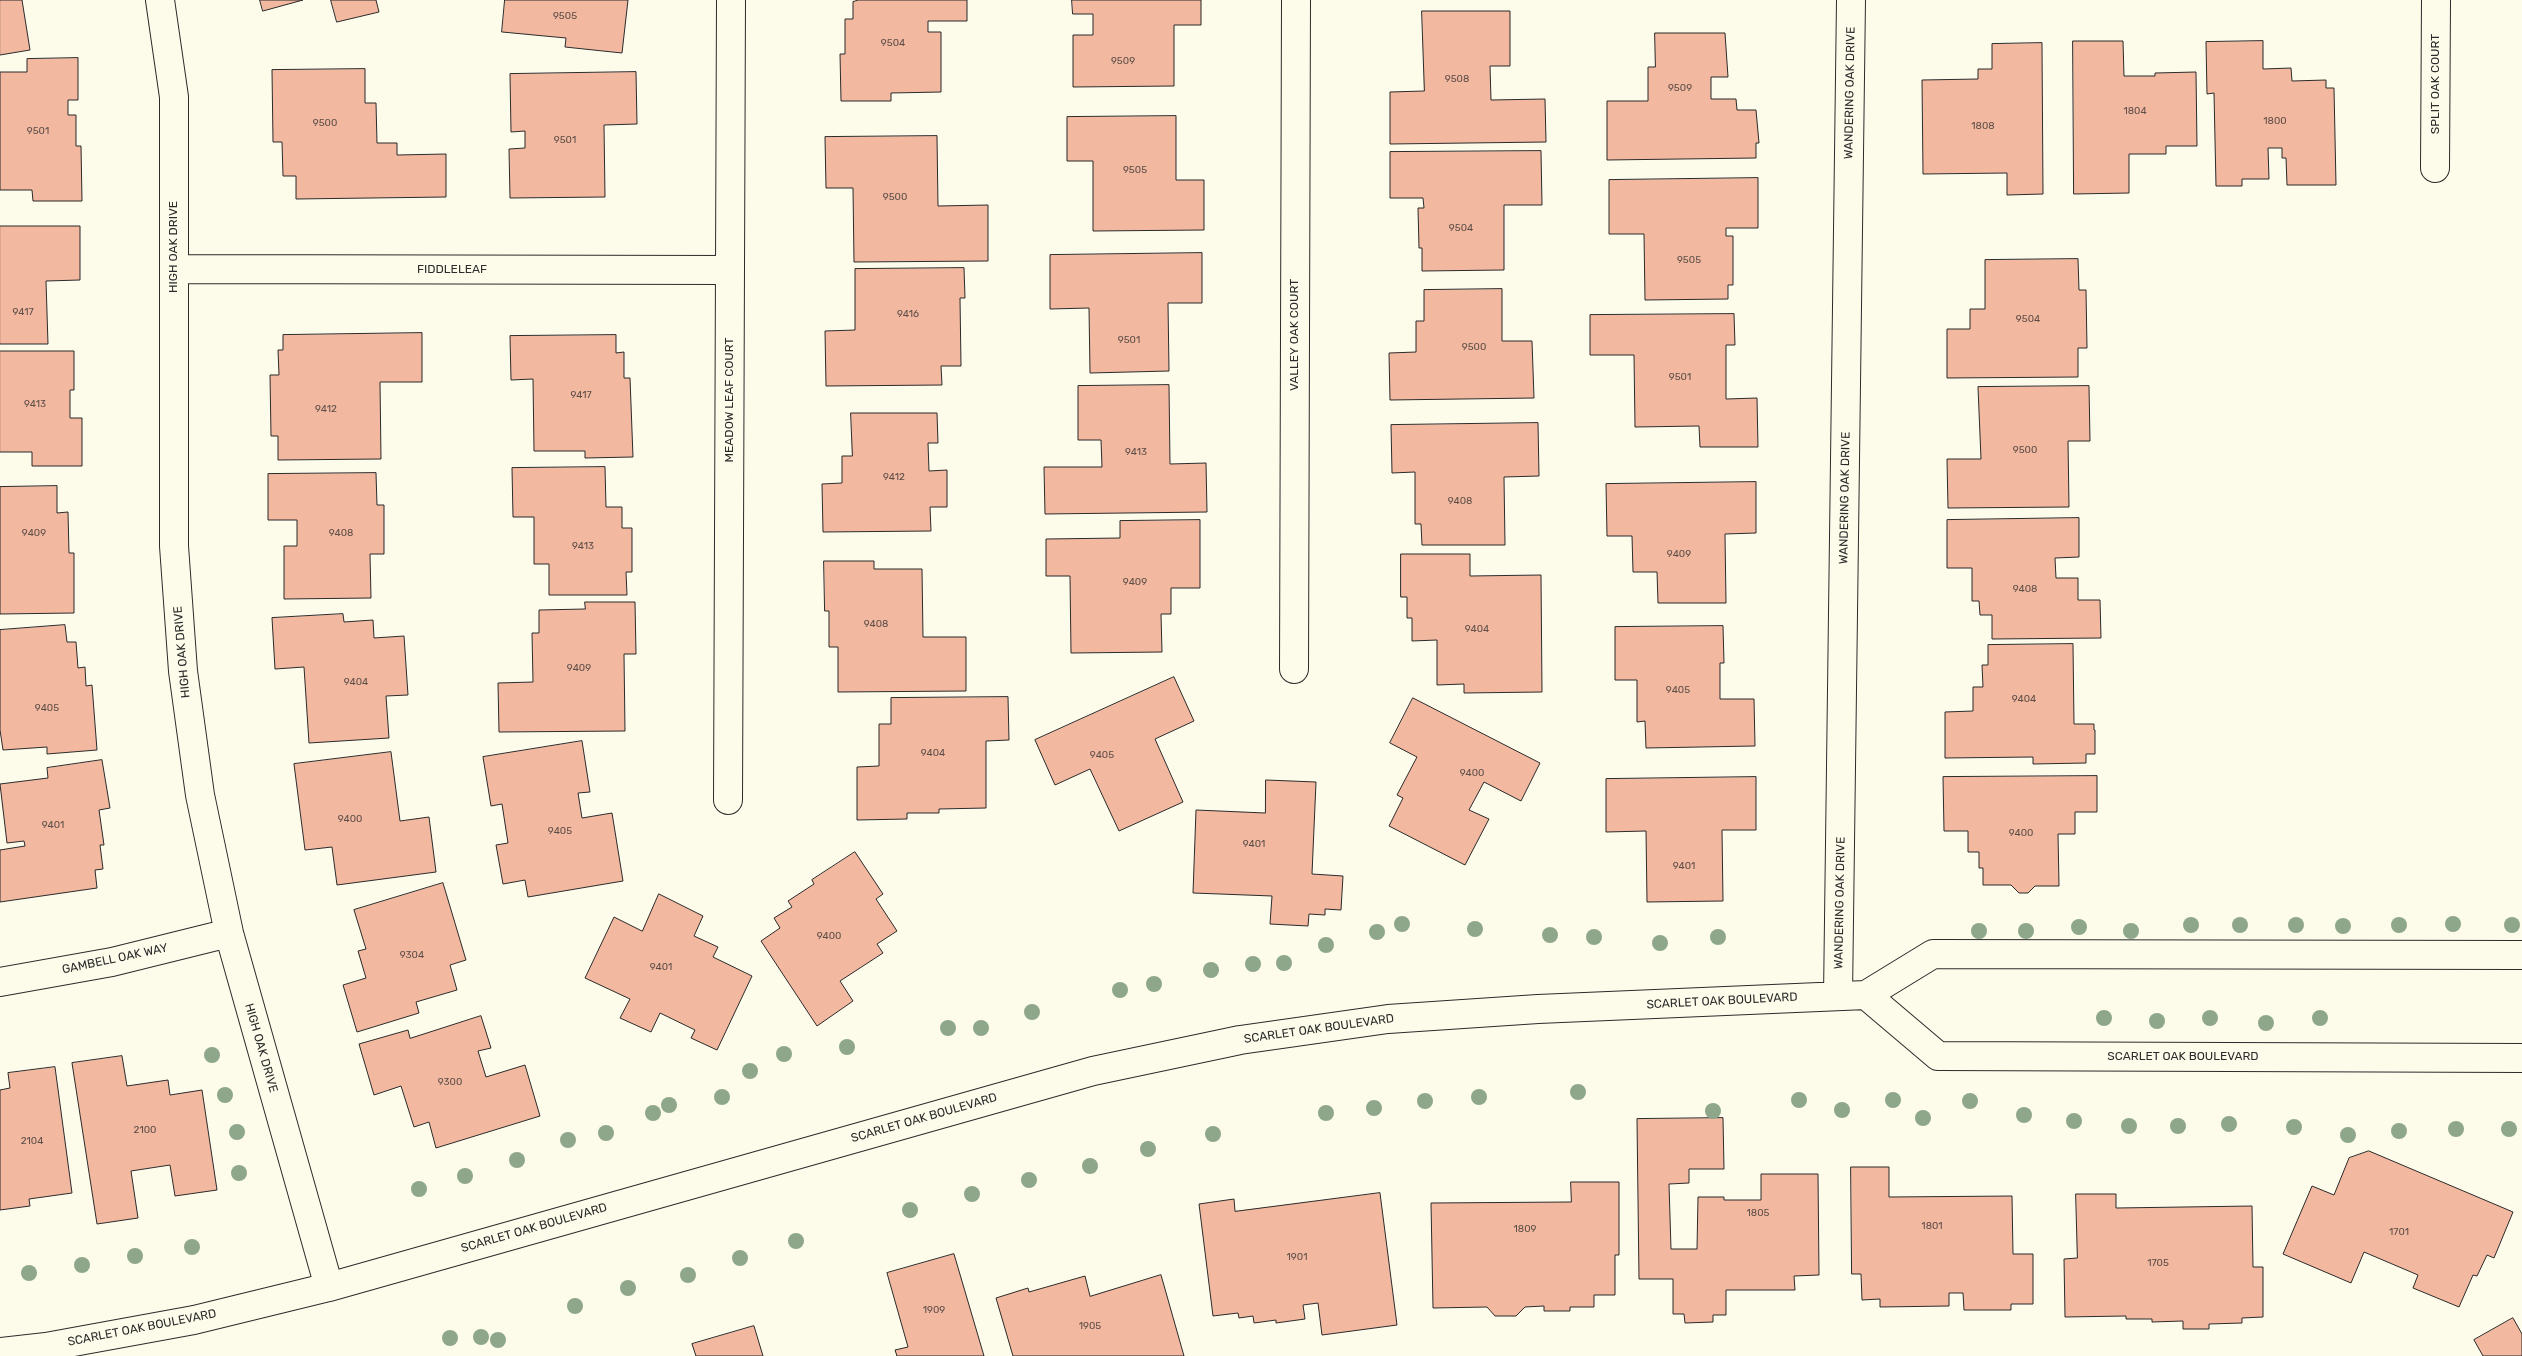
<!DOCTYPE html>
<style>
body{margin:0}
canvas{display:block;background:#fdfbea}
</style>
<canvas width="2522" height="1356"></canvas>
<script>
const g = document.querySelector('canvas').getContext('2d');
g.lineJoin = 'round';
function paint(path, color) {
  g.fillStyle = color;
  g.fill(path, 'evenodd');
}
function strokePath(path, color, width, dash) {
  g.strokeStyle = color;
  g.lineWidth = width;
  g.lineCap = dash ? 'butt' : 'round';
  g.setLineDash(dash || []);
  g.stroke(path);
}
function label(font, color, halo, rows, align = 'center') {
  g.font = font + ' Rubik,sans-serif';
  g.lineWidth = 4;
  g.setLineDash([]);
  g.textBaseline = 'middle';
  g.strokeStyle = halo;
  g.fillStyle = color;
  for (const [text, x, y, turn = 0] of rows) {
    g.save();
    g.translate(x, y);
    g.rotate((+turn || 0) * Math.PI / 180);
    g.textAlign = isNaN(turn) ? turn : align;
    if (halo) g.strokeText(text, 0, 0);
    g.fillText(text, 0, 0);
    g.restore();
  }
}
const building = new Path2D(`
 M0,0h22l8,50 -30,5z
 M260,0h43l-40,11z
 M331,0h45l3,12 -42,10z
 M505,0h123l-6,53 -57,-6 1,-9 -64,-6z
 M859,0h108v21h-39v11h13v60l-50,1v8h-50l-1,-47h5v-35h8v-17z
 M1072,0h129v25h-27v61l-101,1v-52h20v-21h-20z
 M1422,11h88v55h-20l1,34 54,-1 1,43 -156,2v-52l34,-1z
 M1655,33h70l3,44h-17v22h25l1,11h19l3,33h-3v15l-149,2v-59h41v-34h7z
 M2073,41h50l1,35h31v-3l41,-1 1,74h-31v8h-37v39l-55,1z
 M2263,41v28l28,-1 1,13 34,-1v8h8l2,97h-49l-1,-27h-4v-10h-14l1,31h-27v7h-26l-2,-93 -7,1 -1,-52z
 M2042,43l1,151 -36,1v-22l-84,1 -1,-94 56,-1v-10h14v-25z
 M78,58v42h-10v15h8v31h5l1,55h-49l-1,-11h-32v-118h27v-13z
 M365,69v34h11l1,40h20v12l49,-1v43l-150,2v-23h-13l-1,-34h-9l-1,-72z
 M636,72l1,52 -33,1 1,72 -95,1 -1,-49 16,-1v-17l-14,1 -1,-58z
 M1176,116v64h28v50l-111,1v-70h-26v-44z
 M937,136l1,70 50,-1v56l-134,1 -1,-74h-27l-1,-51z
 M1541,151l1,54h-38v65l-82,1v-23h-3l-1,-40h6l-1,-10h-33v-46z
 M1758,178v50h-32v8h7v49h-5v14l-83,1 -1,-66h-35v-54z
 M0,226h80v54l-34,1 2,63h-48z
 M1202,253v50h-34l1,68 -79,2 -1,-65 -39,1v-54z
 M2078,259l1,31h7l1,58h-9v29l-131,1v-49h23v-20h15v-49z
 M964,268l1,30h-5l1,68h-20l1,19 -116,1 -1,-55 30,-1v-61z
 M1502,289v52h30l2,57 -144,2 -1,-47 27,-1v-31h8v-31z
 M1734,314l1,31h-9v54l31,-1 1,49h-58l-1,-21 -64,1 -1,-72h-44v-40z
 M422,333v49h-42l1,77 -103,1v-24h-7l-1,-61h9l-1,-25h5v-15z
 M616,335v18l8,-1v26h6l3,79 -48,1v-7h-51l-1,-72 -22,1 -1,-44z
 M0,351h74v39h-4v28h12v48h-50v-14h-32z
 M1169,385l1,79 36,-1 1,49 -162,2 -1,-47h58l-1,-27h-23v-54z
 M2089,386l1,55h-22l1,66 -121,1 -1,-49h34l-3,-72z
 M851,413h86l1,30h-10l1,28 18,-1v37h-17l1,24 -108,1 -1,-48 20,-1v-27h10z
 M1538,423l1,53 -35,1 1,68h-83l-1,-21h-6v-52l-23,1 -1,-48z
 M605,467l1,40h16v21h10v44h-6l1,23h-78v-31h-15v-47h-21l-1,-49z
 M376,473l1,32h7v49h-14l1,44 -87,1v-53h13v-26h-29v-46z
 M1756,482v51l-31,1 1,69h-68l-1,-31h-24l-1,-36h-25l-1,-52z
 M57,486v27l11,-1 1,41h5v60l-74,1v-127z
 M2079,518v39l-24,1 1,20h22v22h22l1,38 -109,1v-24h-12l-1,-14h-7v-33h-25v-48z
 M1200,520v68h-29v26h-10l1,38 -91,1 -1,-77h-24v-37l74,-1v-17z
 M1401,554h69v22l71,-1 1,117 -78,1v-9l-27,1v-45l-25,1v-23h-5v-21h-6z
 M824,561h50v8h48l1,68h43v54l-128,1v-45h-9v-36h-4z
 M585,602h50l1,52h-12l1,77 -126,1 -1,-49 35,-1 -1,-49h7v-23l46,-1z
 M343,614l1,8 29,-2 1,18 30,-2 4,59 -22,1 3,42 -80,5 -5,-76 -29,2 -3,-51z
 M65,625l2,17h9l2,26 7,-1 1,19 6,-1 5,65 -50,4v-7l-44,3 -3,-20v-100z
 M1723,626l1,37h-4v36h34l1,47 -109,2 -1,-27 -8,1v-42h-22v-53z
 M2073,644l1,80h20v6h1v24h-9v9l-53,1v-7l-88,1v-46l28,-1v-24h10l-1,-22h6v-20z
 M1174,677l20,44 -39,18 28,63 -64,29 -29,-62 -35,16 -20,-45z
 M1008,697l1,43 -23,1v67l-47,1v4h-32v6l-50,1v-53l22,-1v-42h12v-26z
 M1413,698l127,65 -19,38 -37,-19 -15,28 20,9 -24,46 -76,-39 14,-28 -6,-3 20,-38 -27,-14z
 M582,741l8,51 -12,1 4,25 30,-5 11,68 -95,16 -3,-17 -22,4 -7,-39 12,-2 -6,-39 -11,2 -8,-49z
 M391,752l9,69 29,-4 7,55 -99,13 -5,-38 -27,3 -11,-86z
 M102,760l8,48 -11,2 5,35h-4l3,24 -8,1 2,18 -97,14v-52l25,-4 -1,-5 -17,2 -7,-59 48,-6 -1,-10z
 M2097,776v36h-22v22h-17l1,52h-24l-7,7h-9l-8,-8h-28v-17h-4v-16h-11v-21h-24l-1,-54z
 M1756,777v53h-34l1,71 -76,1 -1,-71 -40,1v-53z
 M1266,780l50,2 -4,92 31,2 -2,34 -16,-1v6l-16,-1 -1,12 -38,-2 2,-28 -79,-3 3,-83 69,3z
 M855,852l28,42 -7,5 21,32 -20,13 6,9 -43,28 13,20 -36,25 -56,-85 19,-13 -6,-10 18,-11 -4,-6 26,-17 -2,-4z
 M443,883l23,77 -16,5 7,25 -41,12 3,11 -62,19 -14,-47 23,-7 -8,-27 8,-2 -12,-39z
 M659,894l44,22 -9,20 24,11 -5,10 39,19 -35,74 -26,-12 4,-8 -35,-17 -9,19 -31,-14 10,-19 -45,-21 29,-61 28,14z
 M481,1016l10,32 -13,3 8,26 39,-12 15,51 -104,32 -7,-26 -15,5 -13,-41 -27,9 -15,-51 49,-14 2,8z
 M122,1056l5,30 41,-6 2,15 32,-5 15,100 -42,6 -5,-31 -39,6 7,47 -41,6 -25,-161z
 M55,1067l17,126 -43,6 1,7 -30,4v-120l10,-2 -2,-15z
 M1723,1118l1,51h-35v14l-20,1 2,65h26l1,-52h26v3h37v-26h57l1,101 -25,1 1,14h-69v25h-13v7l-28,1 -1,-9h-11v-35h-34l-2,-160z
 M2369,1151l144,61 -19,46 -7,-3 -10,21 -4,-1 -14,32 -46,-19 5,-13 -54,-23 -13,31 -68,-29 29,-68 22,9 15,-37z
 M1851,1167h38v30l123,-1 1,58h20v50h-22v6h-47l-1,-17h-14v13l-69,1v-8l-18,1 -1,-26h-9z
 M1571,1182h48v73h-4v40h-21v12h-24v4h-26v-5l-19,1 -9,9h-21l-8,-9 -54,1 -2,-105 140,-1z
 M1380,1193l17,132 -75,10 -4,-32 -15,2 2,14 -29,4v-3l-22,3 -1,-7 -14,2 -1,-5 -25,3 -14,-112 35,-5 1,12z
 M2076,1194h40v14l136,-2 1,61h10v50l-21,1v5l-33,1v5h-26v-8l-31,1v-3h-26v-3l-61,1 -1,-58 13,-1z
 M954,1254l30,102h-87l-2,-6 13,-3 -21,-74z
 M1161,1275l23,81h-171l-17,-58 32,-10 1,4 56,-16 5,20z
 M2513,1318l9,16v22h-39l-9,-16z
 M754,1326l9,30h-67l-4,-12z`);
paint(building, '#f2b8a0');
strokePath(building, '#2b2b2b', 1);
const minor = new Path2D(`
 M160,0l14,97v449l9,125 17,124 29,138 100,354
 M2435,168l1,-168
 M174,269l556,1
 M1294,669l2,-669
 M728,800l3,-800
 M0,982l112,-20 117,-29
 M1866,995l72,61 584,2
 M1838,996l13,-996
 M0,1352l46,-5 148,-27 135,-33 764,-216 147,-31 148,-21 150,-10 328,-14 67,-41 589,1`);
strokePath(minor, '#2b2b2b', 30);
strokePath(minor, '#fdfbea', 28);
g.fillStyle = '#8ea78a';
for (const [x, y] of [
 [1402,924],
 [2453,924],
 [2191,925],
 [2240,925],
 [2296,925],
 [2399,925],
 [2512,925],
 [2343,926],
 [2079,927],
 [1475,929],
 [1979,931],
 [2026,931],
 [2131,931],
 [1377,932],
 [1550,935],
 [1594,937],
 [1718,937],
 [1660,943],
 [1326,945],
 [1284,963],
 [1253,964],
 [1211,970],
 [1154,984],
 [1120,990],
 [1032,1012],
 [2104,1018],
 [2210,1018],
 [2320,1018],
 [2157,1021],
 [2266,1023],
 [948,1028],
 [981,1028],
 [847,1047],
 [784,1054],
 [212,1055],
 [750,1071],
 [1578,1092],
 [225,1095],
 [722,1097],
 [1479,1097],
 [1799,1100],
 [1893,1100],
 [1425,1101],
 [1970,1101],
 [669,1105],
 [1374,1108],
 [1842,1110],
 [1713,1111],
 [653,1113],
 [1326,1113],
 [2024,1115],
 [1923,1118],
 [2074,1121],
 [2229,1124],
 [2129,1126],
 [2178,1126],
 [2294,1127],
 [2456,1129],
 [2509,1129],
 [2399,1131],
 [237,1132],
 [606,1133],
 [1213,1134],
 [2348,1135],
 [568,1140],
 [1148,1149],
 [517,1160],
 [1090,1166],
 [239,1173],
 [465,1176],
 [1029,1180],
 [419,1189],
 [972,1194],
 [910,1210],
 [796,1241],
 [192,1247],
 [135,1256],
 [740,1258],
 [82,1265],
 [29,1273],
 [688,1275],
 [628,1288],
 [575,1306],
 [481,1337],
 [450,1338],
 [498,1340]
]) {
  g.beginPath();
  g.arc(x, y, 8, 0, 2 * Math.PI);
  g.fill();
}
label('10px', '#5d4e48', null, [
 ["9505",565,16],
 ["9504",893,43],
 ["9509",1123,61],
 ["9508",1457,79],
 ["9509",1680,88],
 ["1804",2135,111],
 ["1800",2275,121],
 ["9500",325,123],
 ["1808",1983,126],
 ["9501",38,131],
 ["9501",565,140],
 ["9505",1135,170],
 ["9500",895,197],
 ["9504",1461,228],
 ["9505",1689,260],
 ["9417",23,312],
 ["9416",908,314],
 ["9504",2028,319],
 ["9501",1129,340],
 ["9500",1474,347],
 ["9501",1680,377],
 ["9417",581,395],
 ["9413",35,404],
 ["9412",326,409],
 ["9500",2025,450],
 ["9413",1136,452],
 ["9412",894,477],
 ["9408",1460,501],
 ["9409",34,533],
 ["9408",341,533],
 ["9413",583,546],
 ["9409",1679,554],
 ["9409",1135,582],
 ["9408",2025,589],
 ["9408",876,624],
 ["9404",1477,629],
 ["9409",579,668],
 ["9404",356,682],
 ["9405",1678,690],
 ["9404",2024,699],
 ["9405",47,708],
 ["9404",933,753],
 ["9405",1102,755],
 ["9400",1472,773],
 ["9400",350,819],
 ["9401",53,825],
 ["9405",560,831],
 ["9400",2021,833],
 ["9401",1254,844],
 ["9401",1684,866],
 ["9400",829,936],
 ["9304",412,955],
 ["9401",661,967],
 ["9300",450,1082],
 ["2100",145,1130],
 ["2104",32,1141],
 ["1805",1758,1213],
 ["1801",1932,1226],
 ["1809",1525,1229],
 ["1701",2399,1232],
 ["1901",1297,1257],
 ["1705",2158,1263],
 ["1909",934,1310],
 ["1905",1090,1326]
]);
label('12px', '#2b2b2b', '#fdfbea', [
 ["SPLIT OAK COURT",2436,84,-90],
 ["WANDERING OAK DRIVE",1850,93,-89],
 ["HIGH OAK DRIVE",174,247,-90],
 ["FIDDLELEAF",452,270],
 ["VALLEY OAK COURT",1295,335,-90],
 ["MEADOW LEAF COURT",730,400,-90],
 ["WANDERING OAK DRIVE",1845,498,-89],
 ["HIGH OAK DRIVE",182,652,-95],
 ["WANDERING OAK DRIVE",1840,903,-89],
 ["GAMBELL OAK WAY",115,959,-12],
 ["SCARLET OAK BOULEVARD",1722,1001,-3],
 ["SCARLET OAK BOULEVARD",1319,1029,-8],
 ["HIGH OAK DRIVE",261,1048,74],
 ["SCARLET OAK BOULEVARD",2183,1057],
 ["SCARLET OAK BOULEVARD",924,1118,-16],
 ["SCARLET OAK BOULEVARD",534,1228,-16],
 ["SCARLET OAK BOULEVARD",142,1328,-11]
]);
</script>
